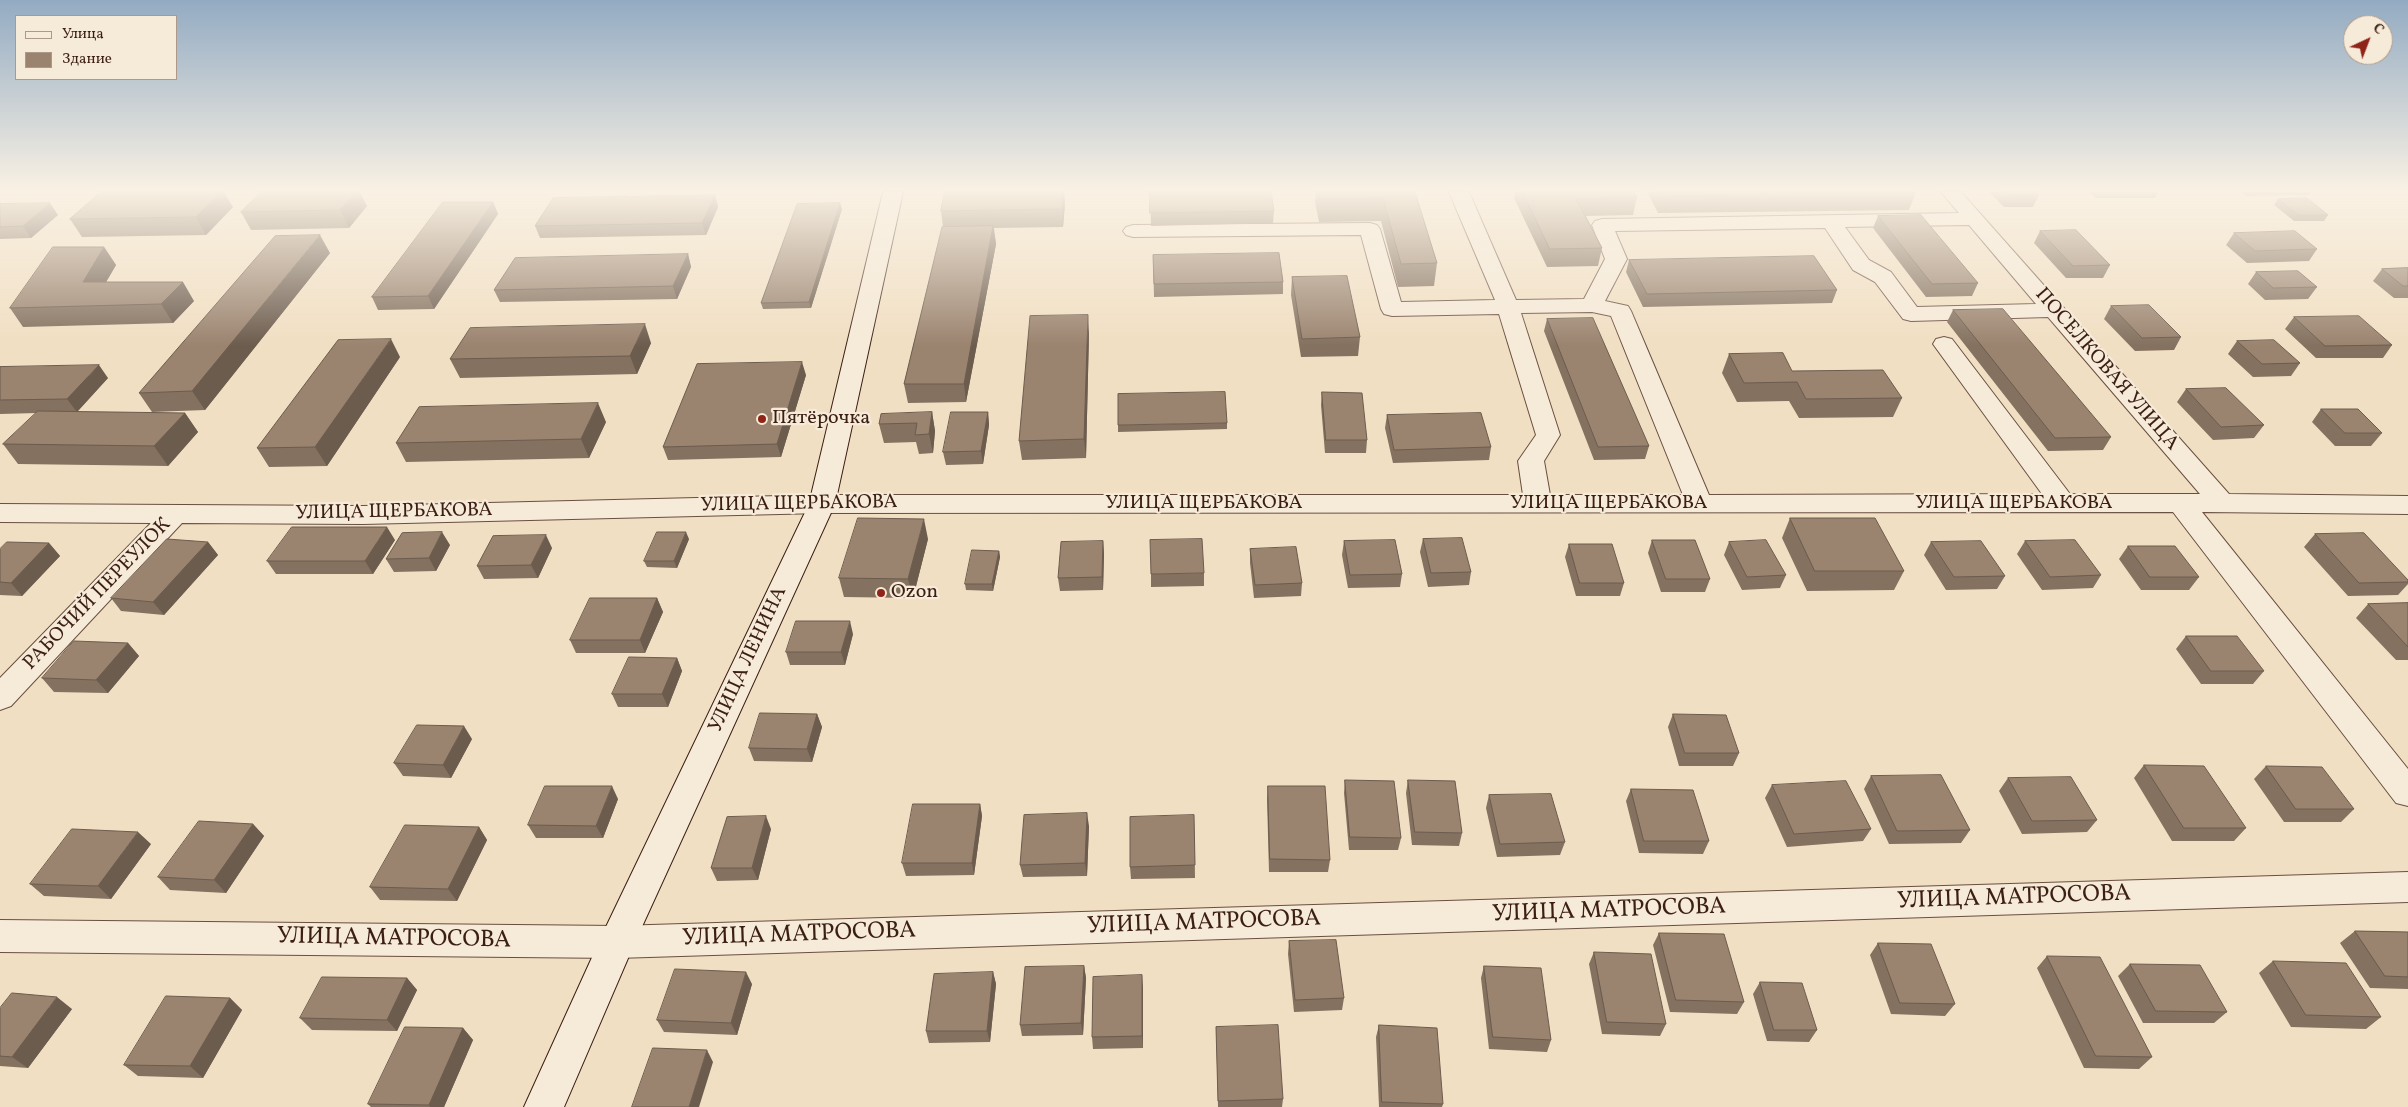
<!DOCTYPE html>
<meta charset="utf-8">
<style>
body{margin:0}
#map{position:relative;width:2408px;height:1107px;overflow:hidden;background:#f1dfc3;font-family:Vollkorn,serif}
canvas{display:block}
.legend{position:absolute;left:15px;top:15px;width:162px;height:65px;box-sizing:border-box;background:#f6ead8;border:1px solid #ac998a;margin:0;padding:6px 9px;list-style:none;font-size:15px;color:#3c1f14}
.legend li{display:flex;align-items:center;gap:10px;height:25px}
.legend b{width:25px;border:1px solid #ac998a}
.north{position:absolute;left:2343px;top:15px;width:50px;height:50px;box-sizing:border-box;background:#f6ead8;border:1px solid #ac998a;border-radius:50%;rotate:43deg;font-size:14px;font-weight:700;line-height:20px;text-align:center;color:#3c1f14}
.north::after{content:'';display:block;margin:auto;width:18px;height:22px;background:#8f2418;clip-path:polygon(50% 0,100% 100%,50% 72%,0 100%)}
</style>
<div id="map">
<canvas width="2408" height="1107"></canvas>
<ul class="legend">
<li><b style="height:6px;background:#f6ead8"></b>Улица</li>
<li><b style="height:14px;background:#9a836f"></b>Здание</li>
</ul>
<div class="north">С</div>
</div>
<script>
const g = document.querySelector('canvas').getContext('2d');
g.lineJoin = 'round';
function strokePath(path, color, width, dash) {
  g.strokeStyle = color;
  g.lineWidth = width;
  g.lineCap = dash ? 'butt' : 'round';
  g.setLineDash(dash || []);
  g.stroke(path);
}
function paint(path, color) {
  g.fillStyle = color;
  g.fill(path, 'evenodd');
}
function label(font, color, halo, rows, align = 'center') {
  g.font = font + ' Vollkorn,serif';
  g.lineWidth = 4.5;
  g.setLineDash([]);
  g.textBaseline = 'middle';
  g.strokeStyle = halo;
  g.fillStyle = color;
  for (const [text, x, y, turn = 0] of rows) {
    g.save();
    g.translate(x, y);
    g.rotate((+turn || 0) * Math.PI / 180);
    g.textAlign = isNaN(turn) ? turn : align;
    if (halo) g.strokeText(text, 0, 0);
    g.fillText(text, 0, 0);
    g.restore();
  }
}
const street = new Path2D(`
 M1449,192h20l47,108 68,-1 21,-40 -13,-34 3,-4 7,-2 357,-6 -18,-21h20l268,302 179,2v18l-206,-2 206,257v37l-12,-3 -223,-291 -1351,1 -459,11 -181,-1 -171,183 -11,4v-32l151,-155 -151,-1v-18l363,2 459,-11h701l-5,-34 18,-26 -37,-121 -107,2 -8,-2 -3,-5 -20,-74 -228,2 -7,-2 -3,-4 3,-4 7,-2 237,-2 7,2 3,4 21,73 94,-2zM1969,225l67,79 -119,3 -26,-35 -22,-12 -24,-33zM1825,228l28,42 22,12 28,37 8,2 137,-4 152,177h-130l-118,-155 -8,-2 -8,2 -3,5 109,150 -333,1 -78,-184 -3,-5 -23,-5 22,-42 -12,-28zM1592,312l19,4 72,179h-133l-6,-34 16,-26 -39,-122z
 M2408,872v30l-1791,56 -617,-6v-32l617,6z`);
const secondary = new Path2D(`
 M883,192h20l-68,312 -200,438 -71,165h-40l80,-176 205,-427z`);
strokePath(street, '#694f40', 2);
strokePath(secondary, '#3c1f14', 2);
paint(street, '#f6ead8');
paint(secondary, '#f6ead8');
paint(new Path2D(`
 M945,192h119l1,11 -2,24 -69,1 2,16 -30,158 -58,1 -4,-19 39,-157 -2,-16z
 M1150,192l124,19 -1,12 -122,3z
 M1316,192h99l22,71 -3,23 -36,1 -17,-66 -62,1 -4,-20z
 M1515,192h119l3,5 -4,18 -47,1 16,32 -4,18 -51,1 -33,-69z
 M1647,192h269l-7,18 -251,3z
 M1989,192h46l4,3 -6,12h-29z
 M2089,192h69l-3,6h-59z
 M2241,192h70l-2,3 -63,1z
 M715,195l3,12 -12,28 -166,3 -5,-12z
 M2278,199l50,16 -4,6h-30l-20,-16z
 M493,202l5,12 -64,95 -56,1 -6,-13z
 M0,204l58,11 -27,23 -31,1z
 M367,206l-18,22 -98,2 -10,-18z
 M233,207l-27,28 -124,2 -12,-18z
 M842,209l-31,99 -48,1 -2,-6z
 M1878,216l100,67 -6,13 -46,1 -53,-69z
 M2040,231l70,34 -7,13h-37l-32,-35z
 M2234,233l83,16 -8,12 -62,2 -21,-18z
 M104,247l12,18 -10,17 88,19 -21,22 -150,4 -13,-19z
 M330,253l-125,157 -53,2 -13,-19z
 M688,254l3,13 -14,32 -177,3 -6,-12z
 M1153,255l130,27v12l-129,3z
 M1629,260l208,30 -5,13 -189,4 -17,-35z
 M2408,268v30h-14l-21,-17 9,-12z
 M2256,272l61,15 -9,12 -43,1 -17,-16z
 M1292,277l68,60 -2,19 -57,1 -10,-62z
 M2111,306l70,31 -7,13 -39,1 -31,-32z
 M1953,310l158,127 -8,13 -55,1 -101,-129z
 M2294,317l98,28 -9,13h-67l-31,-29z
 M1547,319l102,127 -4,13 -51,1 -50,-129z
 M1089,333l-3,125 -64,2 -3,-19z
 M2237,341l63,22 -9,13 -38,1 -25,-23z
 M651,343l-14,31 -177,4 -10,-19z
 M1729,354l63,17 110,27 -9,19 -94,1 -10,-17 -52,1 -15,-29z
 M400,357l-73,109 -58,1 -12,-19z
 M0,367l108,11 -31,34 108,1 13,19 -30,34 -150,-2 -15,-20 34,-31 -37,1z
 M806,375l-25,82 -113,3 -5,-13z
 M2186,389l78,36 -10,13 -41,2 -36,-38z
 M1322,392l45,48 -1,13h-41l-4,-48z
 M2321,409l61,24 -11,13h-36l-23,-24z
 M932,412l3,19 -2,22 -14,1 -3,-12 -32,1 -5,-19z
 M988,412l1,13 -6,39 -37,1 -3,-13z
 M1387,415l104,32 -2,13 -96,3 -8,-35z
 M606,422l-17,36 -183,4 -10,-19z
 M1227,423v6l-109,3v-7z
 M1790,518l114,53 -10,19 -87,1 -25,-53z
 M2315,534l93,46v4l-10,11 -50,1 -44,-49z
 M689,539l-12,29 -30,-1 -3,-6z
 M928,539l-15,59 -69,-1 -5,-19z
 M1423,539l48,33 -2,13 -41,2 -8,-35z
 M395,540l-22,34h-97l-9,-13z
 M1652,540l58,39 -5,13h-44l-13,-39z
 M1103,541l1,13 -1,36 -43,1 -2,-13z
 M1344,541l58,33 -2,13 -52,1 -6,-33z
 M2025,541l76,34 -8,13 -51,2 -25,-36z
 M208,542l10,13 -54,60 -43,-4 -10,-13z
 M1729,542l57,33 -6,13 -38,2 -18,-35z
 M1931,542l74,34 -8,13 -51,1 -22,-35z
 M49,543l11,13 -38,40 -22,-1v-46z
 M1569,544l55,39 -4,13h-44l-11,-39z
 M450,545l-14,26 -42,1 -8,-13z
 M2128,546l71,31 -10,13h-48l-22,-31z
 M552,548l-14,30 -54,1 -7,-13z
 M1250,549l52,34 -1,13 -47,2 -4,-35z
 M999,551l1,6 -7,34 -27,-1 -1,-6z
 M1204,573v13l-53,1v-13z
 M657,598l6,14 -18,41h-69l-6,-13z
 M2408,603v57h-12l-40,-42 12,-14z
 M853,634l-8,31h-55l-4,-13z
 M2186,636l78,35 -11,13h-52l-25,-35z
 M128,643l11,13 -31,37 -54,-1 -12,-14z
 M677,658l5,13 -14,36h-50l-6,-13z
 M817,714l5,13 -10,35 -58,-1 -5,-13z
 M1673,714l66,39 -6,13h-54l-11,-39z
 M472,739l-21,39 -48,-2 -9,-13z
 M2144,765l102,63 -12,13h-62l-38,-63z
 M2266,766l88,43 -13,13h-57l-30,-43z
 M1871,776l99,54 -9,13 -72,1 -25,-55z
 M2008,778l89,42 -10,12 -65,2 -23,-43z
 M1345,780l56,58 -3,12h-49l-5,-57z
 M1408,780l54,53 -3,13 -47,-1 -6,-52z
 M1772,785l99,44 -8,12 -76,6 -22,-49z
 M1268,786l62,74 -2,12h-59l-2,-73z
 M1631,789l78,52 -6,13 -64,-1 -13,-52z
 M1489,795l76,47 -5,13 -63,2 -11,-49z
 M618,799l-15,39h-67l-8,-13z
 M980,804l2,12 -8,59 -68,1 -4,-13z
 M1194,815l1,63 -64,1 -1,-12z
 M253,824l11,12 -38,57 -56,-3 -12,-13z
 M1089,826l-2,50 -64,1 -3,-12z
 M479,827l8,13 -30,61 -77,-1 -10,-13z
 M771,829l-13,51 -41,1 -6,-13z
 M151,844l-40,55 -67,-3 -14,-12z
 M2355,931l53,1v57l-38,-1 -30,-45z
 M1659,933l85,69 -7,12 -67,-2 -17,-67z
 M1289,941l55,57 -2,12 -48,2 -6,-58z
 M1878,943l77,61 -10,12 -54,-2 -21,-59z
 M1594,952l72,72 -6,12 -58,-2 -13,-70z
 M2047,956l105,101 -13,12 -55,-1 -47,-100z
 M2273,961l108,56 -15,12 -75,-2 -32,-54z
 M2130,964l97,48 -13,11h-71l-25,-47z
 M1084,966l2,12 -3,57 -61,1 -2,-11z
 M1484,966l67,74 -4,12 -58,-3 -8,-71z
 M993,972l3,12 -6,58 -61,1 -3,-12z
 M407,978l10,12 -20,41 -85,-1 -12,-12z
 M1760,982l57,48 -8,12 -42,-1 -14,-47z
 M752,984l-15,51 -73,-3 -7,-12z
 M1143,987v61l-50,1 -1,-12z
 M230,998l12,12 -39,68 -65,-2 -14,-11z
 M0,1008l72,1 -44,59 -28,-2z
 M1379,1025l64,79 -1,3h-63l-3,-70z
 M1216,1027l67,72 -1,8h-64z
 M463,1028l10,12 -29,67h-73l-3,-3z`), '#84715f');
paint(new Path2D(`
 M221,192h3l9,15 -27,28 -10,-18z
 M356,192h4l7,14 -18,22 -9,-18z
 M1063,192h1l1,11 -2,24 -1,-18z
 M715,195l3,12 -12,28 -4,-12z
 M493,202l5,12 -64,95 -6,-13z
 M50,203l8,12 -27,23 -8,-12z
 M840,203l2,6 -31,99 -2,-6z
 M993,226l3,18 -30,158 -2,-18z
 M320,235l10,18 -125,157 -13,-19z
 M104,247l12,18 -21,36 -12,-19z
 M688,254l3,13 -14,32 -4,-13z
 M183,282l11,19 -21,22 -12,-19z
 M1088,315l1,18 -3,125 -2,-19z
 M645,324l6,19 -14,31 -7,-18z
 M391,339l9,18 -73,109 -12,-19z
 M802,362l4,13 -25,82 -4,-13z
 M99,365l9,13 -31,34 -10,-13z
 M598,403l8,19 -17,36 -8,-19z
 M932,412l3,19 -2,22 -4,-19z
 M988,412l1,13 -6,39 -2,-13z
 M185,413l13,19 -30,34 -14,-20z
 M924,519l4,20 -15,59 -5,-19z
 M387,527l8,13 -22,34 -8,-13z
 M442,532l8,13 -14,26 -7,-13z
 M686,532l3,7 -12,29 -3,-7z
 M546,535l6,13 -14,30 -7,-13z
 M1103,541l1,13 -1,36 -1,-13z
 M208,542l10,13 -54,60 -11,-13z
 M49,543l11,13 -38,40 -11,-13z
 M999,551l1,6 -7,34 -1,-7z
 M657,598l6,14 -18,41 -5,-13z
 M850,621l3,13 -8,31 -4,-13z
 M128,643l11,13 -31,37 -12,-13z
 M677,658l5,13 -14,36 -6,-13z
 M817,714l5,13 -10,35 -5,-13z
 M464,726l8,13 -21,39 -8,-13z
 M612,786l6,13 -15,39 -7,-12z
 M980,804l2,12 -8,59 -2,-12z
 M1087,813l2,13 -2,50 -2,-13z
 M766,816l5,13 -13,51 -6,-12z
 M253,824l11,12 -38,57 -12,-13z
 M479,827l8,13 -30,61 -9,-12z
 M138,832l13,12 -40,55 -13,-13z
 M1084,966l2,12 -3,57 -2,-12z
 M746,972l6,12 -15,51 -6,-12z
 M993,972l3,12 -6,58 -3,-11z
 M1142,975l1,12v61l-1,-12z
 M407,978l10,12 -20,41 -10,-11z
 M57,997l15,12 -44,59 -16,-11z
 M230,998l12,12 -39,68 -13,-12z
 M463,1028l10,12 -29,67h-14l-1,-2z
 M707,1050l6,12 -14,45h-10z`), '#6c5c4e');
const building = new Path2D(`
 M101,192h120l-25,25 -126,2z
 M261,192h95l-16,18 -99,2z
 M945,192h118l-1,17 -121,2z
 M1150,192h121l3,19 -124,2z
 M1319,192h96l22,71 -36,1 -18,-66 -62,1z
 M1523,192h111l3,5 -61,2 26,49 -52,1z
 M1661,192h255l-253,4z
 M2006,192h29l4,3h-30z
 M715,195l-13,28 -167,3 18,-28z
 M2307,198l21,17h-30l-20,-16z
 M443,202h50l-65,94 -56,1z
 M50,203l-27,23 -23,1v-23z
 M840,203l-31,99 -48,1 36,-99z
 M1921,215l57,68 -46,1 -54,-68z
 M993,226l-29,158h-60l38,-157z
 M2076,230l34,35 -37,1 -33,-35z
 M2295,231l22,18 -62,2 -21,-18z
 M320,235l-128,156 -53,2 136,-157z
 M53,247h51l-21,35h100l-22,22 -151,4z
 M1279,253l4,29 -129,2 -1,-29z
 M688,254l-15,32 -179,4 21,-32z
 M1814,256l23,34 -190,4 -18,-34z
 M2408,268v18h-5l-21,-17z
 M2298,271l19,16 -44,1 -17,-16z
 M1347,276l13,61 -58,2 -10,-62z
 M2149,305l32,32 -39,1 -31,-32z
 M2003,309l108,128 -56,1 -102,-128z
 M1088,315l-4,124 -65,2 11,-125z
 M2359,316l33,29 -67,1 -31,-29z
 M1593,318l56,128 -51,1 -51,-128z
 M645,324l-15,32 -180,3 20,-31z
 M391,339l-76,108 -58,1 81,-108z
 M2274,340l26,23 -38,1 -25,-23z
 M1783,353l9,18 91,-1 19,28 -96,1 -9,-17 -53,1 -15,-29z
 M802,362l-25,82 -114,3 34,-83z
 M99,365l-32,34 -67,1v-33z
 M2226,388l38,37 -43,2 -35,-38z
 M1225,392l2,31 -109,2v-31z
 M1322,392l40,1 5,47h-41z
 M598,403l-17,36 -185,4 23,-36z
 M2321,409h37l24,24h-37z
 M38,411l147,2 -31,33 -151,-2z
 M932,412l-3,22 -14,1 2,-12 -38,1 2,-10z
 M951,412h37l-7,39 -38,1z
 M1481,413l10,34 -97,3 -7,-35z
 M858,518l66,1 -16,60 -69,-1z
 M1790,518h85l29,53h-89z
 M292,527h95l-22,34h-98z
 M442,532l-13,26 -43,1 16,-26z
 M657,532h29l-12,29h-30z
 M2364,533l44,47v2l-49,1 -44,-49z
 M546,535l-15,30 -54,1 16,-30z
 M1462,538l9,34 -40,1 -8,-34z
 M167,539l41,3 -55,60 -42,-4z
 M1202,539l2,34 -53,1 -1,-34z
 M1395,540l7,34 -52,1 -6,-34z
 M1652,540h43l15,39h-44z
 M1766,540l20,35 -39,2 -18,-35z
 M2075,540l26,35 -51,2 -25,-36z
 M1103,541l-1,36 -44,1 3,-36z
 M1981,541l24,35 -51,1 -23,-35z
 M7,542l42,1 -38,40 -11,-1v-33z
 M1569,544h43l12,39h-44z
 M2128,546h47l24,31h-49z
 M1296,547l6,36 -47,2 -5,-36z
 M972,550l27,1 -7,33h-27z
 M590,598h67l-17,42h-70z
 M2408,603v44l-40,-43z
 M796,621h54l-9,31h-55z
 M2186,636h51l27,35h-53z
 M74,641l54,2 -32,37 -54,-2z
 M629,657l48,1 -15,36h-50z
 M760,713l57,1 -10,35 -58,-1z
 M1673,714l53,1 13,38h-54z
 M417,725l47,1 -21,39 -49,-2z
 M2144,765l60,1 42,62h-62z
 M2266,766l56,1 32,42h-58z
 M1941,775l29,55 -73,1 -26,-55z
 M2071,777l26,43 -65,1 -24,-43z
 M1345,780l49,1 7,57 -51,-1z
 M1408,780l47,1 7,52 -47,-1z
 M1846,781l25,48 -77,5 -22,-49z
 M545,786h67l-16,40 -68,-1z
 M1268,786h57l5,74 -60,-1z
 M1631,789l62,1 16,51h-65z
 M1551,794l14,48 -65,2 -11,-49z
 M913,804h67l-8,59h-70z
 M1087,813l-2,50 -65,2 4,-50z
 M1194,815l1,50 -65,2v-50z
 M766,816l-14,52h-41l16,-51z
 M199,821l54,3 -39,56 -56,-3z
 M405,825l74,2 -31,62 -78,-2z
 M72,829l66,3 -40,54 -68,-2z
 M2355,931l53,1v45l-23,-1z
 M1659,933l65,1 20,68 -68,-2z
 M1336,940l8,58 -49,2 -6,-59z
 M1878,943l53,1 24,60 -55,-1z
 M1594,952l57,2 15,70 -59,-2z
 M2047,956l53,1 52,100 -56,-1z
 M2273,961l73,2 35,54 -75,-2z
 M2130,964l70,1 27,47 -71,-1z
 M1084,966l-3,57 -61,2 5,-58z
 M1484,966l57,2 10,72 -58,-3z
 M675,969l71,3 -15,51 -74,-3z
 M993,972l-6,59h-61l8,-57z
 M1142,975v61l-50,1 1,-60z
 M322,977l85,1 -20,42 -87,-2z
 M1760,982l42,1 15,47h-43z
 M12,993l45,4 -45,60 -12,-1v-48z
 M166,996l64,2 -40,68 -66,-1z
 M1278,1025l5,74 -65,2 -2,-74z
 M1379,1025l58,3 6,76 -61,-2z
 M405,1027l58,1 -34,77 -61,-1z
 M653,1048l54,2 -18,57h-57z`);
paint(building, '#9a836f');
strokePath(building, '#6c5c4e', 1);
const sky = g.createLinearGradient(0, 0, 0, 346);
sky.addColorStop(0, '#93abc2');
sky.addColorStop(0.55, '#f9f1e4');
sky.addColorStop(1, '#f9f1e400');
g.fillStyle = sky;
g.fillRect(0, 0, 2408, 346);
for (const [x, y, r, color] of [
 [762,419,5,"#8f2418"],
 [881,593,5,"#8f2418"]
]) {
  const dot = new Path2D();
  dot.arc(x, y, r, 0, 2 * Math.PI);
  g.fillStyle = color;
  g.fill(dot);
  strokePath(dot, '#f6ead8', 2);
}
label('20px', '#3c1f14', '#f6ead8', [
 ["ПОСЕЛКОВАЯ УЛИЦА",2106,370,49],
 ["УЛИЦА ЩЕРБАКОВА",1204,504],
 ["УЛИЦА ЩЕРБАКОВА",1609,504],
 ["УЛИЦА ЩЕРБАКОВА",2014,504],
 ["УЛИЦА ЩЕРБАКОВА",799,505,-1],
 ["УЛИЦА ЩЕРБАКОВА",394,513,-1],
 ["РАБОЧИЙ ПЕРЕУЛОК",98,595,-46],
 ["УЛИЦА ЛЕНИНА",749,660,-65]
]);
label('20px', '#3c1f14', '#f6ead8', [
 ["Пятёрочка",772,419],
 ["Ozon",891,593]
], 'left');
label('24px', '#3c1f14', '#f6ead8', [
 ["УЛИЦА МАТРОСОВА",2014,899,-2],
 ["УЛИЦА МАТРОСОВА",1609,912,-2],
 ["УЛИЦА МАТРОСОВА",1204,924,-2],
 ["УЛИЦА МАТРОСОВА",799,936,-2],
 ["УЛИЦА МАТРОСОВА",394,940,1]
]);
</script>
